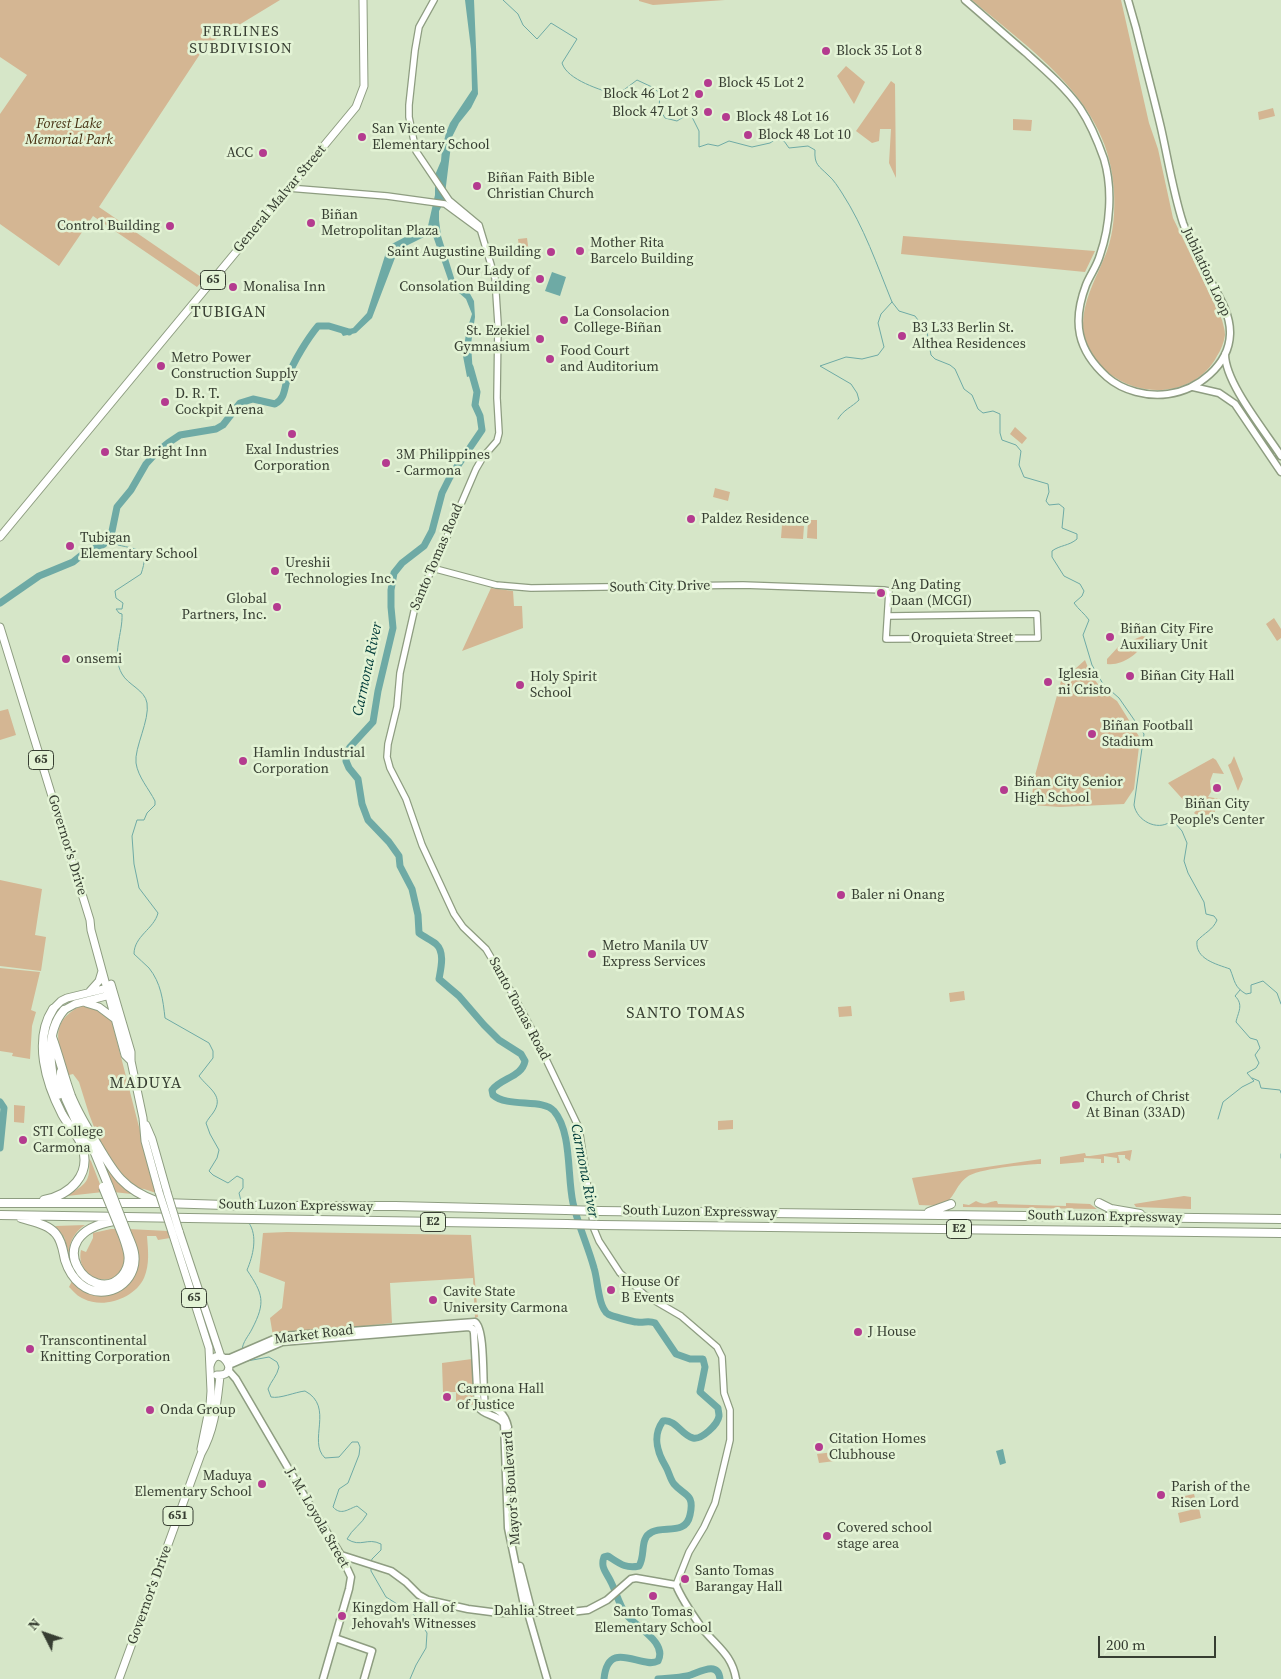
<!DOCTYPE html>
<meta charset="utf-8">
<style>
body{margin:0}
#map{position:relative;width:1281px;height:1679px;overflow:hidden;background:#d6e6c8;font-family:"Source Serif 4",serif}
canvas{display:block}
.north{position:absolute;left:20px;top:1609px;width:50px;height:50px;-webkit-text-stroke:4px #e3f3d5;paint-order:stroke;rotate:311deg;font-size:14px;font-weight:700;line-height:20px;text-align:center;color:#373e32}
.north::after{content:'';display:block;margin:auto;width:18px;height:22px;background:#373e32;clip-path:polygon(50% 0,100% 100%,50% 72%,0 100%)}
.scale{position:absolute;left:1098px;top:1636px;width:118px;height:22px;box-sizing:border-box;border:2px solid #373e32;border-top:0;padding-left:6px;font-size:15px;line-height:18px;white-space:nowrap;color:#373e32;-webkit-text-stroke:4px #e3f3d5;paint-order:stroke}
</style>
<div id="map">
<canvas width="1281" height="1679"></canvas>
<div class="north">N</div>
<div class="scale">200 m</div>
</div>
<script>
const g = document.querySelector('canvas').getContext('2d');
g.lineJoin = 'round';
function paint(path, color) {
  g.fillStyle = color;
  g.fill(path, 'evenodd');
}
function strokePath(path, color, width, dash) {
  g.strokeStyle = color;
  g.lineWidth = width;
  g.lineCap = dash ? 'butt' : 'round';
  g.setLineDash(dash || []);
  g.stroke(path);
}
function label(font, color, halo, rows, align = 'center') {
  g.font = font + ' "Source Serif 4",serif';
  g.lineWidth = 5;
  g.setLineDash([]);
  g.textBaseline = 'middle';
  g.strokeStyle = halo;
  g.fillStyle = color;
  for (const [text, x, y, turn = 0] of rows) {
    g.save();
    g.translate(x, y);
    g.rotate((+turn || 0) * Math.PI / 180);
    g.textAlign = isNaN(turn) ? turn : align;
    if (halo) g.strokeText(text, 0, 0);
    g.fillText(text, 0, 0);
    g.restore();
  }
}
paint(new Path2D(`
 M0,0h280l-74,45 -107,162 105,72 -7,8 -104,-71 -34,50 -59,-42v-110l27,-39 -27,-18z
 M639,0h86l-72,5 -14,-4z
 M972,0h149l28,123 9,26 15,69 49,102c1,4 3,10 3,15 -1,7 -4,15 -8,21 -19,37 -69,43 -101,22 -8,-5 -18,-12 -22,-21 -3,-5 -8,-11 -9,-16 -8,-33 11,-61 22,-90 7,-20 8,-40 7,-60 -4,-89 -80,-138 -142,-191z
 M846,66l19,16 -11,22 -17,-28z
 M891,81l4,3 1,94 -7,-15 2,-34h-11l-1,12 -7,2 -16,-12z
 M1273,108l2,8 -16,4 -1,-8z
 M1013,119l19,1 -1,11 -18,-1z
 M903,236l192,15 -10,21 -184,-18z
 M527,238l2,15 -9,1 -2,-15z
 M1015,427l12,11 -5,6 -12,-10z
 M715,488l15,4 -2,9 -15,-4z
 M808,520h9v19l-10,-1z
 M782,525l22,1 -1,13 -22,-1z
 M491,588l22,3 1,15h8l1,22 -61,23z
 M1274,618l7,11v9l-4,3 -11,-17z
 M1142,636l4,1v5c-9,12 -23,24 -39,22v-5l12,-13z
 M1085,660l6,15 13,17 13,9 23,37 -6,51 -10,15 -64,3 -29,-2 3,-26 30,-109 11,-1z
 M8,709l8,26 -16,5v-29z
 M1234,756l9,23 -5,12 -10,-26 3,-2z
 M1213,758l3,2 8,14 -11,-1 -3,8 1,11 -3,5 13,2 -12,24 -2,1 -13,-11 8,-9 -6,-8 -9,8 -19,-21z
 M0,880l42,9 -7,46 11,2 -5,34 -41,-5z
 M0,968l40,4 -9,38 5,2 -4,14 -2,33 -18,-3 1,-3 -13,-2z
 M964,991l1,9 -15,2 -1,-9z
 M81,1006c14,-1 22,6 31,16l44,171 -12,-4 -8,-1 -18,-16 -19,-32 -10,-26 -10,-32 -6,-8 -4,1c-11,-28 -22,-53 12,-69z
 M851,1006l1,10 -13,1 -1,-10z
 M14,1105l11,1 -1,17 -10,-1z
 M733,1120v9l-15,1v-9z
 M1132,1150l-2,11 -5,-3v-3h-7l2,8h-3v-5l-13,-2v7h-3v-4l-17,-1v4l-24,2v-7l25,-4 1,3h4z
 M99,1152l16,27 17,15 -19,-2z
 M89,1159l2,2 12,31 -36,4c18,-12 24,-13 22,-37z
 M1041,1159v5c-14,0 -65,5 -74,13 -12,9 -12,21 -25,29l-23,-1 -7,-27z
 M1184,1196l7,1v12l-55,-2 -2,-3z
 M976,1201c11,6 12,0 21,0l1,3 68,2v-3l24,1 7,5 -134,-2v-3l6,1z
 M85,1225c-10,6 -16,17 -16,29l-5,-17 -9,-11z
 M111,1229h7c3,10 8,22 7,31 -2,32 -51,22 -44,-10l5,2 7,-14v-5z
 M128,1229l40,2 2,7 -12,2 -2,-4h-9c1,14 3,28 -3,42 -9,20 -40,31 -60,21 -6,-2 -11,-8 -15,-12l3,-6 10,9 8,3 36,-8z
 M287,1232l184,3 7,82 -3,1 -2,-40 -83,5 2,40 -119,13 -3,-18 12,-10 3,-26 -26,-10 4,-39z
 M472,1359l3,46h-19v-13h-13l-1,-29z
 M834,1452l1,9 -16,2 -2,-9z
 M1194,1494l3,11 -19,4 -3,-11z
 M1199,1508l2,10 -21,5 -2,-10z`), '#d4b693');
paint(new Path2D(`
 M465,0h9l4,94 -7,14 -12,15 -7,14 -8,65 -5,9v9l2,16 14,45 14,11 5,9 1,16 -4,27 2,31 -6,2 -4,-21 3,-23 6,-19 -6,-15 -16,-14 -18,-52 -34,17 -26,68 -16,15 -13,3 -3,-5 13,-3 14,-15 21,-67 19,-10 16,-6 5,-4 7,-31v-20l6,-14 1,-12 4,-16 4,-10 22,-33 -1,-41z
 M552,272l14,5 -6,19 -15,-5z
 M1003,1449l3,14 -6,2 -4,-14z`), '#6eaaa5');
strokePath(new Path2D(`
 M503,0l15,14 5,11 14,14 14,-16 26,16 -15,24c5,17 39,27 55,32l20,-15 15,7 8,6 -1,15 6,10 12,3 13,-8 9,18v16l9,-3 10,2 11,-5 23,6 18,-4 6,-4 8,2 5,7 19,-2 7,4c-1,15 4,16 13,25 6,5 10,12 14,18 22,34 35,72 50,109l7,9 16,5 12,16 4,23 4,4 15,6 5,4 9,20 8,6 6,14 5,4 10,-2 7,3v19l2,7 14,5 5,6 -2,14 5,12 24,7 1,8 -3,9 3,4 10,-1 5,4 -2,20 15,6v5c-8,7 -17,6 -25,12v6l12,19 16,8 4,7 -2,5 -8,7c5,7 10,10 15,17l-6,15 9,30 11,19 16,14 25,36 -10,71c3,16 23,26 36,17l5,1 7,8 5,12 -3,18 4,12 16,29 2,12 8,2 3,4c-4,10 -13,13 -20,21 -2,18 19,23 33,28 5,12 4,18 16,25l5,-1v-8l12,-4 14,12 4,11
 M838,419c5,-9 14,-12 21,-19l-2,-7 -6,-9 -31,-18 26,-9 16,2 16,-4 6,-8 -6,-24 3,-9 11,-12
 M114,524l1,16 3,5c21,5 32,3 23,29l-26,17 1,7 7,5 -1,6h-6l3,4 3,1c1,19 -11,41 0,60 6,11 23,16 25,29 3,17 -13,45 -11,60 2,14 13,26 19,38v4l-8,8 -3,7h-7l-5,16 2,28 5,24 19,25c-4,16 -24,23 -24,41 5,5 10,9 15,14 12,15 14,32 16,50l44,25 4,8v7l-14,18c10,13 26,20 14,37 -3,4 -5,6 -7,10l4,11 9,16 -2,8 -8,13 4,4 15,8 9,-7 6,3v9l-4,5 2,8
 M1252,1078l7,3 2,7 19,2 1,3
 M1218,1119l5,-17 19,-15 12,-6 -7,-8 9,-5 3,-5 -4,-8 5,-7 -3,-8 -7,-2 -14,-16c2,-10 8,-17 -1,-26l5,-6
 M1281,1154v4
 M242,1350c1,-9 6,-13 10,-21 14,-27 11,-35 -5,-59 6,-14 11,-34 2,-47
 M247,1361l22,-4 8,5 2,5c-2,9 -8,14 -11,22l3,8c9,2 24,-5 34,-6 30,16 2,50 20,67l14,-1 13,-15h6l2,5 -1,8 -11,28 -9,6 -6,18c8,9 15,2 24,-1l10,8c-5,10 -15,15 -20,25 14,9 20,-2 34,5v6l-9,9 -1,3
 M371,1566v5l15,26 27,17 7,8 7,11 -1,15 -10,17 -6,14`), '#6eaaa5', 1);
strokePath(new Path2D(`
 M470,367l7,25 -2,13 5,11 2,14 -32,47 -8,16 -10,38 -8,15 -22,17 -8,10 -3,17v17l2,21 -15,63 -5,31 -23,25 -3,5 -1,9 3,7 9,11 4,25 6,16 21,22 10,14 1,10 12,23 6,26 1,18c5,4 12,7 17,11 9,8 5,24 3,35l20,17 25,29 15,15 22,14 4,7c-3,16 -24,17 -33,29l1,5c15,13 50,3 61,16 18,21 13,65 19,92 5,22 15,43 21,65 4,12 4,39 14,46 3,2 25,8 29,8 7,1 12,-2 18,1l21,31 14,5h13l2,8 -5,25 18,16c0,2 1,5 1,8 -1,8 -17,24 -26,22 -12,-3 -17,-19 -30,-17 -11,15 -6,31 3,46 3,5 4,12 8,17 10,12 21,9 16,31 -4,20 -25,11 -38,17 -13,6 -6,23 -13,34 -14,3 -20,-3 -31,-10l-4,1c-4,11 3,16 7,25 5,10 8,22 14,31 10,14 43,29 33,48 -16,9 -50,-24 -54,18
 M0,603l39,-27 34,-14 10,-8 21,-10 7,-8 6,-29 14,-17 15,-26 11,-12 11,-9 12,-8 36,-6 7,-4 17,-22 13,-4 22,5c11,-6 9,-17 13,-27 5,-15 20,-39 30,-51h11l20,6
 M0,1102l4,6 -4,40
 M658,1679c9,-1 20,-1 29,-3 10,-2 31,-17 33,3`), '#6eaaa5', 7);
const tertiary = new Path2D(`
 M434,0l-15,27 -4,23 -6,55v12l7,34 33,49 30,25 16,53 3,46 -1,74 2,35 -2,8 -14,16 -7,12 -39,91 -16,31 -6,16 -15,66 -3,34 -9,37 -1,13 3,11 16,31 16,46 32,69 9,13 23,22 26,44 19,35 48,100 15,101 5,12 21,32 25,22 36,21 36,31 5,10 2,36 6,17v30l-15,63 -11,24 -15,25 -13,33
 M288,188l99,8 58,8 34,25
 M432,568l64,17 35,3 212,-3 141,5 5,1 -3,48 152,-1 -1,-24 -148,2`);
const secondary = new Path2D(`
 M965,0c20,17 40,35 60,52 19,17 40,35 55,56 10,15 18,34 24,51 9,30 6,67 -4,96 -3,11 -10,20 -14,30 -14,37 -9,65 21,92 16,14 41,20 61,17 30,-4 61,-29 62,-60 1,-26 -20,-50 -30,-73 -6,-12 -12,-25 -17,-38 -10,-31 -15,-64 -22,-95 -8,-34 -17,-67 -25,-100l-8,-28
 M1225,354c0,29 40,77 56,102
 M1193,387l26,6 16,11 46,68
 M224,1358h6l51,-22 194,-14c11,7 7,68 10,83 13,4 20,8 23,22
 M229,1365l53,-23 187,-15 4,2 1,4 4,74c7,10 20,7 26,17l4,104 16,77 4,8 19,66
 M228,1370l8,9 69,118 36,58 10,22 -2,12 -26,90
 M511,1517l3,25
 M341,1555l50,16 15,11 13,13 9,5 40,9 31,4 72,-1 17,-2 19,-10 24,-21 5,-1 40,7c6,15 16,29 26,43 14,18 30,26 34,51
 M520,1566l10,39 -2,8
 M335,1638l37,13 -8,28`);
const trunk = new Path2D(`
 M0,537l356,-430 8,-21 -1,-86
 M0,627l90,293 1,10 34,125 6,6
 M111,984l20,68v9l12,57 2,23 14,51
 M90,991l9,-10 3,-10
 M86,1003l13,4 16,12
 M53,1009l8,-8 6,-3 45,-11
 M64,1010l11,-6 39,-10
 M146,1125l6,14 15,53
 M179,1231l42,126
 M172,1232l37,116 2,43 -1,14 -9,44
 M210,1366c7,-27 34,11 7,9
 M119,1679l82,-225c14,-24 16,-51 19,-78`);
const motorway = new Path2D(`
 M52,1037c7,19 12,40 19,59 7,17 16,32 26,48 17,29 26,45 59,57
 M61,1072v12l5,15 15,33 14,21 14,34
 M58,1095c-9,-27 -13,-63 6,-85
 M44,1200c26,-5 48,-25 38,-54 -4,-11 -14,-21 -20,-32 -16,-31 -29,-74 -9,-105
 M0,1203h163l93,3h139l171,4
 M1099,1203l12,6 29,5
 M599,1211l682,8
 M929,1212l22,-8
 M0,1215l567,9
 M21,1218c12,4 27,6 35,16 6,7 7,17 9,26 6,19 21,35 43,31 11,-2 21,-10 25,-22 4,-12 0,-22 -5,-33
 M114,1221c-79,14 -22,88 8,55 11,-13 6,-26 1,-40
 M600,1225l681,8`);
strokePath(tertiary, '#8e9d81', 8);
strokePath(secondary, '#8e9d81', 9);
strokePath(trunk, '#8e9d81', 9);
strokePath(motorway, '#8e9d81', 10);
strokePath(tertiary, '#fff', 5.5);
strokePath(secondary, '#fff', 6);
strokePath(trunk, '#fff', 7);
strokePath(motorway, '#fff', 8);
const trunkBridge = new Path2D(`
 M159,1192l13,40
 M167,1192l12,39`);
const motorwayBridge = new Path2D(`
 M103,1187l20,49
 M109,1187l19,49
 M566,1210l33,1
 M567,1224l33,1`);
strokePath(trunkBridge, '#8e9d81', 9, []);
strokePath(motorwayBridge, '#8e9d81', 10, []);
strokePath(trunkBridge, '#fff', 7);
strokePath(motorwayBridge, '#fff', 8);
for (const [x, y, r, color] of [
 [826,51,5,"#b43b8f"],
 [708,83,5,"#b43b8f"],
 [699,94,5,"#b43b8f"],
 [708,112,5,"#b43b8f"],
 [726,117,5,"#b43b8f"],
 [748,135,5,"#b43b8f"],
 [362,137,5,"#b43b8f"],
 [263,153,5,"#b43b8f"],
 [477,186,5,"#b43b8f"],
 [311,223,5,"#b43b8f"],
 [170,226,5,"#b43b8f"],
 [580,251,5,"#b43b8f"],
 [551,252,5,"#b43b8f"],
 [540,279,5,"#b43b8f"],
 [233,287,5,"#b43b8f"],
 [564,320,5,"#b43b8f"],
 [902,336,5,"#b43b8f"],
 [540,339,5,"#b43b8f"],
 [550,359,5,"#b43b8f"],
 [161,366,5,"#b43b8f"],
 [165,402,5,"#b43b8f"],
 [292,434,5,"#b43b8f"],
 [105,452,5,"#b43b8f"],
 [386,463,5,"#b43b8f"],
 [691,519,5,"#b43b8f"],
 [70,546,5,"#b43b8f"],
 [275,571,5,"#b43b8f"],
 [881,593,5,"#b43b8f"],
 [277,607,5,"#b43b8f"],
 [1110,637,5,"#b43b8f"],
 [66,659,5,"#b43b8f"],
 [1130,676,5,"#b43b8f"],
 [1048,682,5,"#b43b8f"],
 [520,685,5,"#b43b8f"],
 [1092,734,5,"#b43b8f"],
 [243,761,5,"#b43b8f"],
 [1217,788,5,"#b43b8f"],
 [1004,790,5,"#b43b8f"],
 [841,895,5,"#b43b8f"],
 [592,954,5,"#b43b8f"],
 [1076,1105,5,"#b43b8f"],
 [23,1140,5,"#b43b8f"],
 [611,1290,5,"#b43b8f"],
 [433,1300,5,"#b43b8f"],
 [858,1332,5,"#b43b8f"],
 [30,1349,5,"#b43b8f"],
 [447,1397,5,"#b43b8f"],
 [150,1410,5,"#b43b8f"],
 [819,1447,5,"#b43b8f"],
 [262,1484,5,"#b43b8f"],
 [1161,1495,5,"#b43b8f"],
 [827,1536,5,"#b43b8f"],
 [685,1579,5,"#b43b8f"],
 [653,1596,5,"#b43b8f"],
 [342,1616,5,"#b43b8f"]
]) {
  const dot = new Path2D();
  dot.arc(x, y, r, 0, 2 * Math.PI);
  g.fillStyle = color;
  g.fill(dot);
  strokePath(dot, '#e3f3d5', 2);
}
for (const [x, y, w] of [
 [213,280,25],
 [41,760,25],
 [433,1222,25],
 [959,1229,25],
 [194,1298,25],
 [178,1516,30]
]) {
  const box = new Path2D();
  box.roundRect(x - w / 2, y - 9.5, w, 19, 4);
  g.fillStyle = '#e3f3d5';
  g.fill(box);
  strokePath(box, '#373e32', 1);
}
label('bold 12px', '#373e32', null, [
 ["65",213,280],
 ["65",41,760],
 ["E2",433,1222],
 ["E2",959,1229],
 ["65",194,1298],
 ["651",178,1516]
]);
label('14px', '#373e32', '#e3f3d5', [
 ["Block 35 Lot 8",836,51],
 ["Block 45 Lot 2",718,83],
 ["Block 46 Lot 2",689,94,"right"],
 ["Block 47 Lot 3",698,112,"right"],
 ["Block 48 Lot 16",736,117],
 ["San Vicente",372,129],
 ["Elementary School",372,145],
 ["Block 48 Lot 10",758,135],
 ["ACC",253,153,"right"],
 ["Biñan Faith Bible",487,178],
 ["Christian Church",487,194],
 ["Biñan",321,215],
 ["Metropolitan Plaza",321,231],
 ["Control Building",160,226,"right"],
 ["Mother Rita",590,243],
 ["Barcelo Building",590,259],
 ["Saint Augustine Building",541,252,"right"],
 ["Our Lady of",530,271,"right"],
 ["Consolation Building",530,287,"right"],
 ["Monalisa Inn",243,287],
 ["La Consolacion",574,312],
 ["College-Biñan",574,328],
 ["B3 L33 Berlin St.",912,328],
 ["Althea Residences",912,344],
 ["St. Ezekiel",530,331,"right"],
 ["Gymnasium",530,347,"right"],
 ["Food Court",560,351],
 ["and Auditorium",560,367],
 ["Metro Power",171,358],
 ["Construction Supply",171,374],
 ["D. R. T.",175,394],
 ["Cockpit Arena",175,410],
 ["Exal Industries",292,450,"center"],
 ["Corporation",292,466,"center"],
 ["Star Bright Inn",115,452],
 ["3M Philippines",396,455],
 ["- Carmona",396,471],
 ["Paldez Residence",701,519],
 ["Tubigan",80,538],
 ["Elementary School",80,554],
 ["Ureshii",285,563],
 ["Technologies Inc.",285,579],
 ["Ang Dating",891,585],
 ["Daan (MCGI)",891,601],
 ["Global",267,599,"right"],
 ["Partners, Inc.",267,615,"right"],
 ["Biñan City Fire",1120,629],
 ["Auxiliary Unit",1120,645],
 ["onsemi",76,659],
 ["Iglesia",1058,674],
 ["ni Cristo",1058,690],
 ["Biñan City Hall",1140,676],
 ["Holy Spirit",530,677],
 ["School",530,693],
 ["Biñan Football",1102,726],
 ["Stadium",1102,742],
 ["Hamlin Industrial",253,753],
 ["Corporation",253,769],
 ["Biñan City Senior",1014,782],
 ["High School",1014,798],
 ["Biñan City",1217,804,"center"],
 ["People's Center",1217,820,"center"],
 ["Baler ni Onang",851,895],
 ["Metro Manila UV",602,946],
 ["Express Services",602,962],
 ["Church of Christ",1086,1097],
 ["At Binan (33AD)",1086,1113],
 ["STI College",33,1132],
 ["Carmona",33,1148],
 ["House Of",621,1282],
 ["B Events",621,1298],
 ["Cavite State",443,1292],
 ["University Carmona",443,1308],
 ["J House",868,1332],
 ["Transcontinental",40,1341],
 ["Knitting Corporation",40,1357],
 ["Carmona Hall",457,1389],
 ["of Justice",457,1405],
 ["Onda Group",160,1410],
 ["Citation Homes",829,1439],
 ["Clubhouse",829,1455],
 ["Maduya",252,1476,"right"],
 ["Elementary School",252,1492,"right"],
 ["Parish of the",1171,1487],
 ["Risen Lord",1171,1503],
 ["Covered school",837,1528],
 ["stage area",837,1544],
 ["Santo Tomas",695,1571],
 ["Barangay Hall",695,1587],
 ["Kingdom Hall of",352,1608],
 ["Jehovah's Witnesses",352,1624],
 ["Santo Tomas",653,1612,"center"],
 ["Elementary School",653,1628,"center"]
], 'left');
label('italic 14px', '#442e0f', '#e3f3d5', [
 ["Forest Lake",69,124],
 ["Memorial Park",69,140]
]);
label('14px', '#373e32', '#e3f3d5', [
 ["General Malvar Street",280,199,-50],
 ["Jubilation Loop",1206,272,65],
 ["Santo Tomas Road",437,557,-67],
 ["South City Drive",660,587,-1],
 ["Oroquieta Street",962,638],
 ["Governor's Drive",67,845,73],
 ["Santo Tomas Road",519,1009,62],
 ["South Luzon Expressway",296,1206,1],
 ["South Luzon Expressway",700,1212,1],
 ["South Luzon Expressway",1105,1217,1],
 ["Market Road",314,1335,-7],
 ["Mayor's Boulevard",512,1488,-94],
 ["J. M. Loyola Street",317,1518,60],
 ["Governor's Drive",150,1595,-70],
 ["Dahlia Street",534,1611]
]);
g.letterSpacing = '1px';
label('15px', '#373e32', '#e3f3d5', [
 ["FERLINES",241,32],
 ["SUBDIVISION",241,49]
]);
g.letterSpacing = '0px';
label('italic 15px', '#06403d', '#e3f3d5', [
 ["Carmona River",368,669,-78],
 ["Carmona River",584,1171,79]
]);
g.letterSpacing = '1px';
label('16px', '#373e32', '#e3f3d5', [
 ["TUBIGAN",229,313],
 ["SANTO TOMAS",686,1014],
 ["MADUYA",146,1084]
]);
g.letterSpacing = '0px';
</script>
